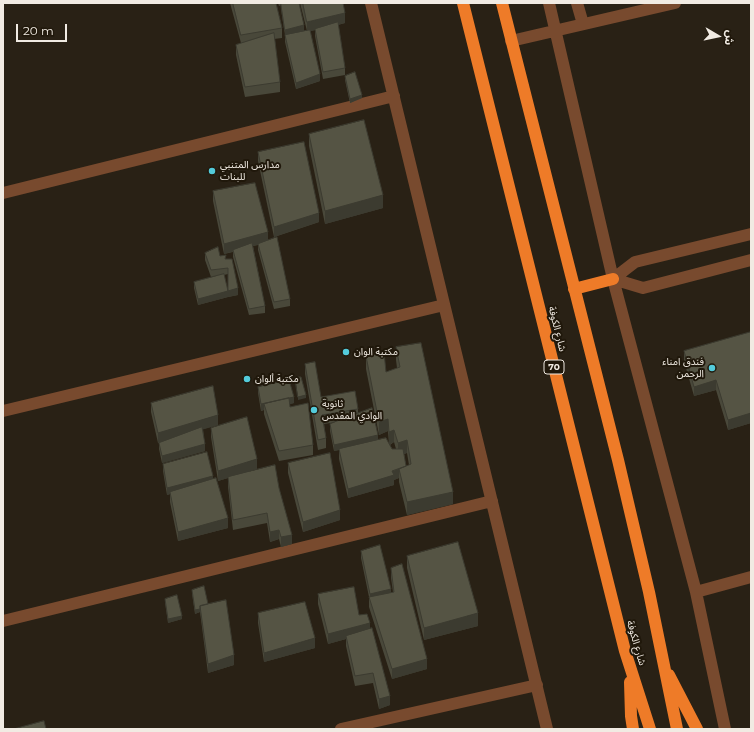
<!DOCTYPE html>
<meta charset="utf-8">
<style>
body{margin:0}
#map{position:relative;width:754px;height:732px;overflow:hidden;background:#292115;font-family:Montserrat,"Noto Sans Arabic",sans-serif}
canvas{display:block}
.frame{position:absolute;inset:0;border:4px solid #f1ebe3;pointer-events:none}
.north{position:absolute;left:698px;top:16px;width:40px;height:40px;-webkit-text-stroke:3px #20180b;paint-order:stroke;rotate:99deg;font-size:11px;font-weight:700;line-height:16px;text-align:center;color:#f1ebe3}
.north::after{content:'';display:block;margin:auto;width:14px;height:18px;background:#f1ebe3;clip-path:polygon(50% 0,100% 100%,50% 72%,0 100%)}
.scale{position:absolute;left:16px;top:24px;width:51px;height:18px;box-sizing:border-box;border:2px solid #f1ebe3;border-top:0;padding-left:5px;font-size:12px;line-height:14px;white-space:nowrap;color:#f1ebe3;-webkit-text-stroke:3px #20180b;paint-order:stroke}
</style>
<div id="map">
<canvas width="754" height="732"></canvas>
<div class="frame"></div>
<div class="north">ش</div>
<div class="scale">20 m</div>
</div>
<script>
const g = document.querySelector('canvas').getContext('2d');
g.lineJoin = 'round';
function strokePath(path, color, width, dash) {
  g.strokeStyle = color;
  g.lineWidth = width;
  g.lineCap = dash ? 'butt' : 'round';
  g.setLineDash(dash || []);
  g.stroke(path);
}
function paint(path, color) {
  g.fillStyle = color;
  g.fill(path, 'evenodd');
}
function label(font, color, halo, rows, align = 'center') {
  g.font = font + ' Montserrat,"Noto Sans Arabic",sans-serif';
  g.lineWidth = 4;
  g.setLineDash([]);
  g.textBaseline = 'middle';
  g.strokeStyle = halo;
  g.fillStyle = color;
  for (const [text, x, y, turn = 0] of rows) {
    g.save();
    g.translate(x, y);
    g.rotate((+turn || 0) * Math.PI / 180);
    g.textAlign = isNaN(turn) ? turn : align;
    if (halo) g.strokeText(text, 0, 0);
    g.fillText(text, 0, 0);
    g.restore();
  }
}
strokePath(new Path2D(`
 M371,3l176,726
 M549,3l64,276 83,313 29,137
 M577,3l6,21
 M511,41l164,-38
 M3,193l391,-97
 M613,279l22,-17 116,-28
 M613,279l30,9 108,-28
 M3,411l441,-106
 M696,592l55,-15
 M3,621l489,-120
 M341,729l196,-44`), '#784a2e', 12);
strokePath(new Path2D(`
 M463,3l162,648 25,78
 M502,3l116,457 31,132 28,137
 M574,289l39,-10
 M669,675l28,54
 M630,682l1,34 2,13`), '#ee7b28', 12);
paint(new Path2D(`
 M230,3h46l6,25v10l-8,1 6,43v10l-35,5 -9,-42v-10l5,-2z
 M278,3h21l5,28h3l-7,-28h43l2,20 -7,2 7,43v7l-22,4 -8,-43v-6l-5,1 10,50 -24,8 -11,-47v-7l-4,-26v-4l-2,1z
 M345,76l17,22 -12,5 -5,-23z
 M309,134l74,74 -58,16 -16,-78z
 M258,152l61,70 -45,15 -16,-76z
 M213,191l55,49 22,59v7l-16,3 -16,-59v-5l-5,1 12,60v7l-16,2 -16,-58v-5l-9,2 -11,-53z
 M205,253l15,3 6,3 12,36 -10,2v-2v2l-30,8 -4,-17v-6l23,-6 -6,1 -6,-17zM228,274v17l-4,-16z
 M751,332v91l-23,7 -12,-40 -22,6 -10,-35v-10z
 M396,347l57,157 -46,11 -8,-33v-4l-5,2v5l-46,13 -9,-39v-9l-5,1 -4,-20v-7l7,-2 -13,2 2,14v10l-8,2 -13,-76v-10l16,33 37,12v5l20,26 11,4 -1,-13 -9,4 -13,-66v-13l20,16 11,-4 -1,-8zM394,442l2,7h-4l-2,-4zM407,453l2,12 -3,2 -2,-13z
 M258,387l36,16 -4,1v3l23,38v10l-34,6 -15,-47v-4l-3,1 -3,-18z
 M151,403l67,22 -15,4 2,22 -43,12 -3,-14v-6h-1l-7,-31z
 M211,428l46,41 -9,3 31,16 13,56 -11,3 -2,-8 -9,3 -3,-19 -34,7 -5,-43v-9l-10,3 -7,-44z
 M288,463l52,57 -37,12 -15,-59z
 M163,464l50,15 15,49 -50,13 -8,-39v-8l-3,1 -4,-24z
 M361,551l30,42 2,-1 -2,-14v-10l36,101 -35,10 -23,-72v-10l-8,-39z
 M407,556l71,70 -54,14 -17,-72z
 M192,590l16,14 26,61 -26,8 -8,-61 -5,2 -3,-21z
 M318,594l41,21 11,14 20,76 -11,4 -6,-26 -18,3 -9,-40v-7l-18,5 -10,-40z
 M165,599l17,20 -14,4 -3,-21z
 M258,613l57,35 -51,14 -6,-39z`), '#49483a');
paint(new Path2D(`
 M345,13v10l-38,9v-10z
 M304,25v7l-19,4v-6z
 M320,74v7l-24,8v-6z
 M362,95v3l-12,5v-4z
 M383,195v13l-58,16v-13z
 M319,213v9l-45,15v-10z
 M268,232v10l-44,12v-10z
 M238,288v7l-10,2v-6z
 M228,291v6l-30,8v-6z
 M716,380v10l-22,6v-9z
 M306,395v3l-8,2v-3z
 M294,397v6l-28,7 -2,-6v6l-3,1v-7z
 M751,413v10l-23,7v-10z
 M218,415v10l-60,18v-10z
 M388,419v12l-9,4v-13z
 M394,430v12l-5,3v-13z
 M378,435v7l-44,9v-6z
 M407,440v13l-9,2v-12z
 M205,444v7l-43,12v-7z
 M257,459v10l-39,12v-10z
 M406,466v10l-7,-7v9l-5,2v5l-46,13v-9z
 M213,476v7l-46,12v-7z
 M453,492v12l-46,11v-13z
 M340,510v10l-37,12v-10z
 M228,518v10l-50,13v-9z
 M279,530v9l-9,3v-10z
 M292,535v9l-11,3v-10z
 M391,589v7l-21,5v-7z
 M200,609v3l-5,2v-4z
 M478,613v13l-54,14v-12z
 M182,616v3l-14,4v-4z
 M370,623v10l-24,3v3l-18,5v-10z
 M315,638v10l-51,14v-9z
 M234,655v10l-26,8v-9z
 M427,659v10l-35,10v-10z
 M390,696v9l-11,4v-10z`), '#3c3b30');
const building = new Path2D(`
 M233,3h43l6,25 -41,7z
 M281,3h18l5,22 -19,5z
 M303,3h40l2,10 -38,9z
 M338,22l7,46 -22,4 -8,-43z
 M310,30l10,44 -24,9 -11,-48z
 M274,33l6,49 -35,5 -9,-42z
 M355,72l7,23 -12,4 -5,-23z
 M364,120l19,75 -58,16 -16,-77z
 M304,142l15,71 -45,14 -16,-75z
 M255,183l13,49 -44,12 -11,-53z
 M277,237l13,62 -16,3 -16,-58z
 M252,243l13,63 -16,3 -16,-59z
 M218,247l2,9 6,-1 -1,4h7l6,29 -10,3v-23l-17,2 -6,-17z
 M224,274l4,17 -30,8 -4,-17z
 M751,332v81l-23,7 -12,-40 -22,7 -10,-36z
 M421,343l32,149 -46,10 -8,-33 12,-5 -4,-24 -9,3 -4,-13 -5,2 -1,-13 -9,3 -13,-66 18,-4 2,20 14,-5 -4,-20z
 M315,362l6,35 34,-6 3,18 -36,6 4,23 -8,2 -13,-76z
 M295,377h6l5,18 -8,2z
 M289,380l5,17 -33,7 -3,-17z
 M213,386l5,29 -60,18 -7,-30z
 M289,398l1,9 18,-4 5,42 -34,6 -15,-47z
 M372,408l6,27 -44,10 -4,-21z
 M247,417l10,42 -39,12 -7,-43z
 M202,427l3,17 -43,12 -3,-13z
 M386,438l6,11h11l3,17 -14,5 2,4 -46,14 -9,-40z
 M207,452l6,24 -46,12 -4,-24z
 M330,453l10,57 -37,12 -15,-59z
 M275,465l4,23 13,47 -11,2 -2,-7 -9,2 -3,-19 -34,7 -5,-43z
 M216,478l12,40 -50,14 -8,-40z
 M458,542l20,71 -54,15 -17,-72z
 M380,545l11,44 -21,5 -9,-43z
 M402,564l25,95 -35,10 -23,-72 25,-5 -3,-24z
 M204,586l4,18 -8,2v3l-5,1 -3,-20z
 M354,587l5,28 8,-1 3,9 -42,11 -10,-40z
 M177,595l5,21 -14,3 -3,-20z
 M226,600l8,55 -26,9 -8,-58z
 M305,602l10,36 -51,15 -6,-40z
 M372,628l18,68 -11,3 -6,-26 -18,3 -9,-40z
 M44,721l2,8h-32z`);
paint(building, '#555444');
strokePath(building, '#3c3b30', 1);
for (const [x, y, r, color] of [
 [212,171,4,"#53cbdb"],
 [346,352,4,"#53cbdb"],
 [712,368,4,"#53cbdb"],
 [247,379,4,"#53cbdb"],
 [314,410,4,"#53cbdb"]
]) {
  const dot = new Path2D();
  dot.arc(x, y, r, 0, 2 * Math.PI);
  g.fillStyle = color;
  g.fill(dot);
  strokePath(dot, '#20180b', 1.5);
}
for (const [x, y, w] of [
 [554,367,20]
]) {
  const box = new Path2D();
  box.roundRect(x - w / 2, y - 7, w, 14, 3);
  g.fillStyle = '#20180b';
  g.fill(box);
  strokePath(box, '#f1ebe3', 1);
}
label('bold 9px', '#f1ebe3', null, [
 ["70",554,367]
]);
label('10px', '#f1ebe3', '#20180b', [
 ["مدارس المتنبي",220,165],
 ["للبنات",220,177],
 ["مكتبة الوان",354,352],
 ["فندق امناء",704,362,"right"],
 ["الرحمن",704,374,"right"],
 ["مكتبة ألوان",255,379],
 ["ثانوية",322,404],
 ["الوادي المقدس",322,416]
], 'left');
label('10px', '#f1ebe3', '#20180b', [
 ["شارع الكوفة",557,329,76],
 ["شارع الكوفة",636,643,74]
]);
</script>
